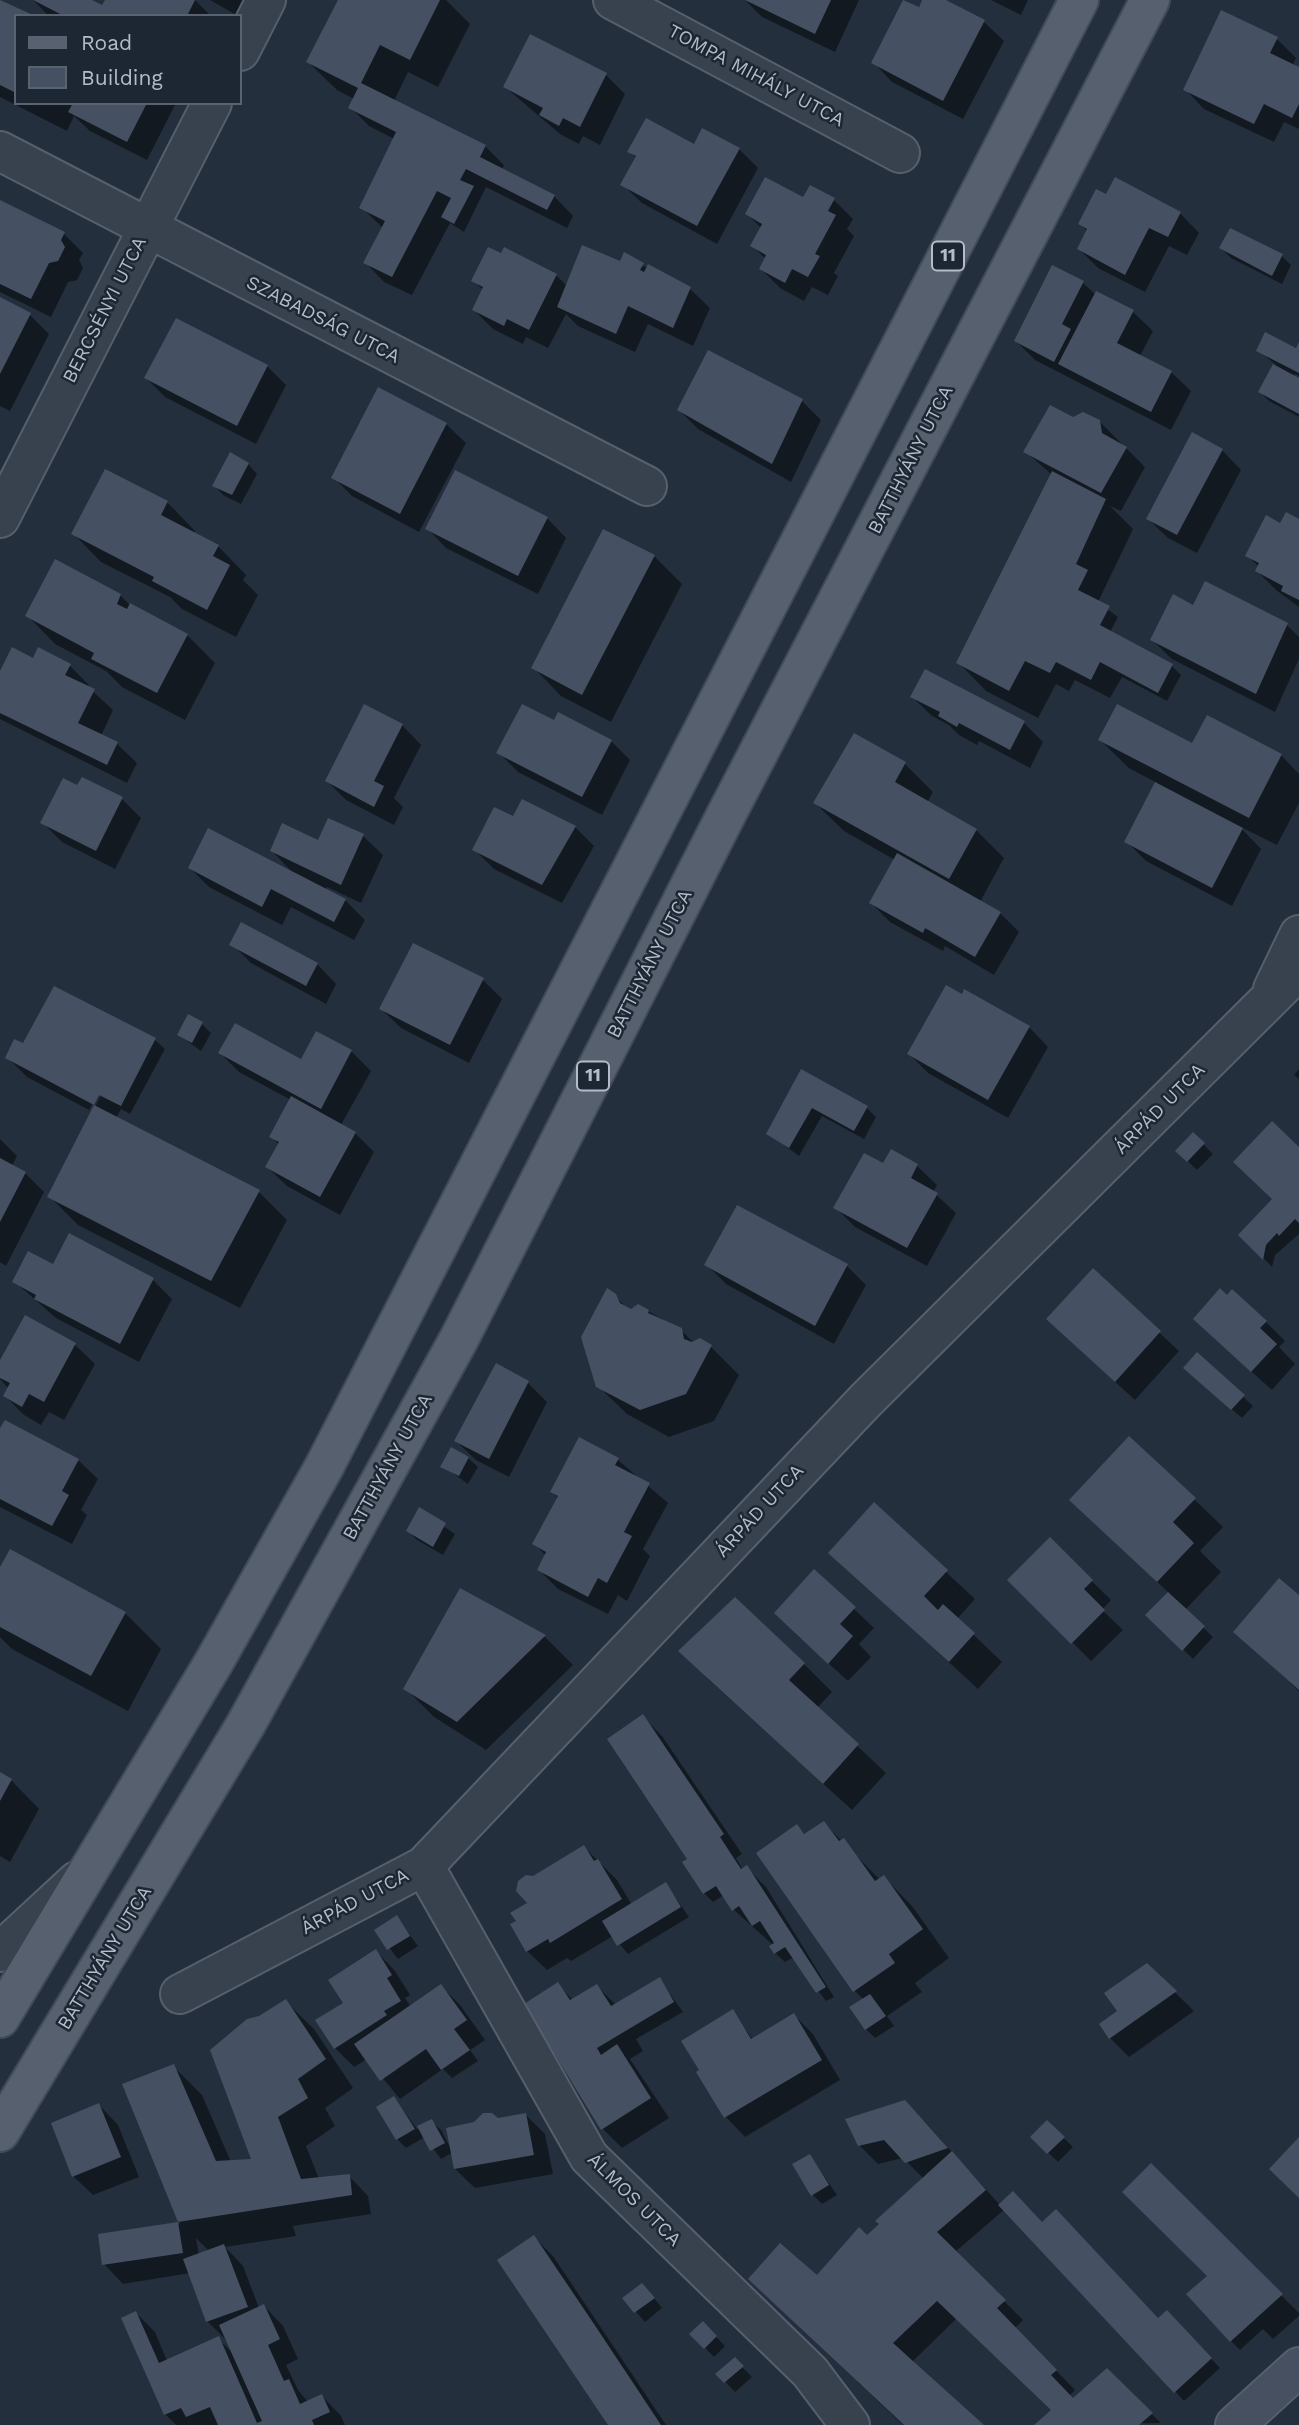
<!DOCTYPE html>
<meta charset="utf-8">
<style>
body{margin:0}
#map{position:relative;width:1299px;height:2425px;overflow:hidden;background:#242f3e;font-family:"Work Sans",sans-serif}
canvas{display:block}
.legend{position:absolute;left:14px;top:14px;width:228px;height:91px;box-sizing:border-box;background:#1d2633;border:2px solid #59626f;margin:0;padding:9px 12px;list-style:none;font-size:21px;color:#b4bcc9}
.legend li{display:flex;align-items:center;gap:14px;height:35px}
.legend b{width:35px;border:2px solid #59626f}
</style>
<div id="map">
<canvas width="1299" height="2425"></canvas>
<ul class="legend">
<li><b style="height:9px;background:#56606e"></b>Road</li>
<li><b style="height:19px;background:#455162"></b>Building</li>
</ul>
</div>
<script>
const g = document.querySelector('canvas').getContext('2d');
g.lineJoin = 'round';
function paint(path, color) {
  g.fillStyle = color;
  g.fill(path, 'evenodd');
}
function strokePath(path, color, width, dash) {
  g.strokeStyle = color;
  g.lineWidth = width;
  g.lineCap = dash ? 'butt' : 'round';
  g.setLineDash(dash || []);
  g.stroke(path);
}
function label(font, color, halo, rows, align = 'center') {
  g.font = font + ' "Work Sans",sans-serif';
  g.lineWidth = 5;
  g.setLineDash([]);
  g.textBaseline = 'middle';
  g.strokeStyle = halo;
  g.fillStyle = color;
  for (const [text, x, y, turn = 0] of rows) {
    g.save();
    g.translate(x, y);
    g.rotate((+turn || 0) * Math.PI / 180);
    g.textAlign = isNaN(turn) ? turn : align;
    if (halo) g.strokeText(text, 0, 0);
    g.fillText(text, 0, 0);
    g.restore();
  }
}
paint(new Path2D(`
 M0,0l16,16v87h160l-29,57 -57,-29 -16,-15 -7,15 -67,-34z
 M33,0h55l15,8 4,-8h88l16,16h-162z
 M210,0h40l-12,16z
 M340,0h106l24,24 -32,63 -30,-15 -14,29 91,45 19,19 -2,5 52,26 19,20 -6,12 -81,-41 -22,45 -14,-9 -38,72 -28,-13 -19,-20 18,-34 -22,-21 33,-68 -25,-13 -19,-19 4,-8 -17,-9 -29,-28z
 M745,0h114l-24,52 -73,-35z
 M924,0h19l41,22 20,19 -41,78 -71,-37 -19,-20z
 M991,0h37l-7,15z
 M1277,39l19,19 -4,8 7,3v60l-15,-7 -10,20 -70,-33 -19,-20z
 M606,75l19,19 -25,51 -17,-9 -4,8 -19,-10 -55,-47z
 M695,146l44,3 19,19 -41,76 -75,-41 -20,-19 14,-26 -6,-6z
 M834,200l19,19 -6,10 7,7 -20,37 4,3 -10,19 -16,-8 -8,14 -24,-13 -19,-19 5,-10 -14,-13 9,-18 -14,-14z
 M0,202l64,32 19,19 -4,7 4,8 -6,12 -9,2 -17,35 -51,-25z
 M1180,213l19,20 -12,22 -18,-9 -24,46 -47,-24 -19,-19 9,-17 -8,-8z
 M1221,248l61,8 9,9 -9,19 -51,-26z
 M621,264l28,3 41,22 20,19 -17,38 -45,-22 -13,28 -57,-26 -12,-12 -18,34 -22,-11 -3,7 -30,-15 -19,-19 9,-20 -10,-10 83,-5 11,11z
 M1082,282l14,13 37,17 20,19 -13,25 31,16 20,19 -20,39 -136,-70 -19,-19z
 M0,299l30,16 19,19 -39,77 -10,-5z
 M1266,334l33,15v27l-4,-2 -2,3 6,3v37l-30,-16 -9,-9 15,-28 -17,-14z
 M267,366l19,19 -30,59 -91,-47 -19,-19z
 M802,401l19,19 -30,62 -93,-53 -19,-19z
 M1073,419l26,2 46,46 -24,44 -11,-5 23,23 -35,73 20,15 -8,15 62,34 9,9 -14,26 -45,-24 -12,21 -35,-18 -6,11 -13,-7 -18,34 -52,-27 -28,-29 94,-187 -27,-24z
 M446,424l20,19 -47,89 -67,-36 -19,-19z
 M1222,450l19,20 -44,83 -29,-15 -20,-19z
 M248,464l9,10 -16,30 -18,-9 -9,-10z
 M167,502l28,29 -1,3 24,12 28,29 -3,5 15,15 -22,42 -54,-28 -12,-12 -69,-35 -28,-29z
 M547,518l19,20 -28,56 -92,-46 -19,-20z
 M1299,521v86l-23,-17 -19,-19 2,-4 -12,-12 34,-30z
 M654,556l28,28 -71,138 -50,-26 -28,-29z
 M120,595l11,11 56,29 28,28 -30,57 -63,-33 -16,-16 -51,-27 -28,-29z
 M1194,607l93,18 12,12v22l-24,53 -103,-53 -20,-19z
 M34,660l36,6 19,19 -1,2 25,23 -12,26 16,8 20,19 -10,20 -127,-64v-44z
 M912,697l112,26 19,19 -13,26 -51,-27 -2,4 -18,-10 -10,-10 -17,-9z
 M554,722l57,19 19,19 -28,55 -84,-43 -20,-20z
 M402,725l19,20 -27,53 9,9 -9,18 -48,-25 -19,-19z
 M1100,740l181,15 18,19v29l-22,42 -38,-19 22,23 -29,57 -86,-45 -19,-19 30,-59 -28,-15z
 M905,764l28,28 -6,11 49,27 28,28 -24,44 20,11 19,19 -25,43 -49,-29 -2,5 -53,-29 -19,-19 24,-43 -51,-29 -29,-28z
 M122,799l19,19 -26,51 -53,-27 -19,-19z
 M514,818l61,9 19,19 -32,57 -68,-34 -20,-20z
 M329,820l34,16 20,19 -22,48 -34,-16 -2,3 20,10 20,20 -11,20 -63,-33 -9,18 -73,-38 -19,-19 103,5 -21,-22 47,-9z
 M232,944l85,20 19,20 -10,20 -75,-41z
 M483,980l19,19 -33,64 -68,-35 -20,-19z
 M55,988l100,52 10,9 -35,65 -9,-5 -5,9 143,74 28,28 -47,88 -162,-83 -28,-28 51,-102 -2,-3 -10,18 -62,-33 -19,-19 16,-13z
 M202,1024l9,9 -10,18 -22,-16z
 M1029,1027l19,20 -40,71 -80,-45 -19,-19z
 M317,1033l34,18 20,20 -30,54 14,8 19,19 -34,63 -53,-29 -20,-19 12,-22 -8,-9 20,-36 -52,-28 -19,-19 82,8z
 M1299,1069v10l-5,-4z
 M801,1071l66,37 9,9 -12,22 -42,-23 -23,40 -31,-23z
 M1193,1134l20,20 -16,16 -20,-19z
 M0,1139l17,17 -5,10 13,7 19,19 -38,74 -6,-4z
 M1299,1149v85l-24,21 -3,12 -31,-32 33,-36z
 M891,1151l26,15 20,19 -4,7 23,21 -29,53 -72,-39 -19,-19 48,-42z
 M707,1265l140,1 19,19 -32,59 -108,-60z
 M53,1266l100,14 19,19 -33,63 -83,-44 -42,-37z
 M1093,1271l86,80 -44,49 -68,-62z
 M615,1296l14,14 19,1 33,19 13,13 17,4 28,28 -25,46 -45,16 -42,-23 -29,-28z
 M1228,1297l38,25 19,19 -6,6 16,17 -23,26 -58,-52z
 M25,1317l50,28 20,19 -31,56 -15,-8 -8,13 -17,-10 -19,-19 4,-7 -9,-10v-15z
 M1197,1354l56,52 -11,12 -48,-41z
 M528,1383l19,19 -38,75 -33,-17 -20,-19z
 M5,1422l73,38 20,19 -17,31 6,5 -15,29 -72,-37v-75z
 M468,1458l10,9 -10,17 -25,-18z
 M618,1460l50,43 -25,46 7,7 -23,45 -9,-6 -10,19 -50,-25 -19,-19 7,-14 -11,-12 24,-45 -7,-7z
 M1194,1499l29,28 -23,24 21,21 -36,38 28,27 -20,22 -45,-44 21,-22 -69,-65z
 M874,1505l101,94 -18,20 45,43 -24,27 -148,-136z
 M420,1510l35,24 -12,21 -26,-15 -9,-9z
 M1050,1540l61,60 -9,10 21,20 -32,31 -81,-81z
 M0,1570l125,43 36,36 -33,62 -116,-62 -12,-12z
 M461,1591l84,46 28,28 -87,85 -52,-33 -28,-28z
 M1299,1598v93l-64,-59z
 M854,1609l20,19 -15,16 12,13 -23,24 -53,-48z
 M804,1664l28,28 -15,16 69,65 -34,37 -144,-131z
 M643,1717l19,19 80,118 -6,4 7,12 4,-2 19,19 68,110 -8,4 -31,-40 -3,-3 -7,4 -10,-9 -2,-8 -39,-35 -10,-15 -11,7 -9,-9z
 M0,1774l11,6 28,29 -29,53 -10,-6z
 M824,1823l56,57 4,-3 28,29 37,52 -34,25 7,9 -35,24 7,10 -19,12 -9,-9 -2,-29 -9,-9 -59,-165 10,9z
 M584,1847l33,33 15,25 34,-21 23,33 -61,37 -15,-18 -42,25 -4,-3 -20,12 -20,-19 -9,-29 11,-18 5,-26z
 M396,1917l22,29 -20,13 -22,-29z
 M376,1951l19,20 15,24 -5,3 6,9 30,-21 19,19 25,35 -15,10 8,11 -26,17 -9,-9 -43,30 -33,-40 -13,8 -19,-19 10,-45z
 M1147,1965l47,46 -65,46 -19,-19 10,-26z
 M660,1980l23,32 -47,27 7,12 -13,8 39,59 -47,30 -19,-19 -77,-125 32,-19 15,15 24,-14 19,19z
 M285,2001l29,28 39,59 -28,20 10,18 -29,20 13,33 30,-3 19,20 3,18 -78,12 3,10 -71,11 18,19 16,42 5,-2 19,20 15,33 -12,6 12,25 10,12 14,-6 19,20 4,9h-169l-11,-11 -29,-101 19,19 12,29 51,-22 15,14 -7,-13 -19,-19 -17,-48 -67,11 -19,-20 -4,-28 80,-12 -56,-139 49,-19 29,29 29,67 22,-2 7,-142zM196,2238l13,13 -10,4z
 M733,2011l20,29 41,-25 19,19 27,46 -95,57 -19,-20 -28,-44z
 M394,2098l23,31 14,-8 10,9 10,19 46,-29 29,-5 19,19 8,40 -78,14 -20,-19 -3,-16 -11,6 -16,-22 -19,11 -9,-9z
 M99,2105l19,20 21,52 -46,18 -20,-19z
 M924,2121l76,84 42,19 116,96 9,-8 53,56 -36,33 -179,-192 -50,43 68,68 -8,8 60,62 -5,5 4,5 33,-30 54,53 -124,2 16,-15 -96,-92 -45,44 69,63h-78l-133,-126 48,-21 49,-40 57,-59 -21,-21 -25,6 -19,-19z
 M1047,2122l26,25 -15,15 -26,-25z
 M810,2156l27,39 -15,9 -9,-9z
 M1151,2166l148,147v3l-26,23 -10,-10 -23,21 -9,-9 -22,-64z
 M534,2237l19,19 113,169h-56z
 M651,2294l11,14 -17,14 -21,-24z
 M703,2323l22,23 -11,11 -22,-23z
 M734,2359l18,18 -17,15 -17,-18z`), '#0007');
paint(new Path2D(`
 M0,0l35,16h-19v77l-16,-8z
 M33,0h59l10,5 3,-5h90l-8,16h-123z
 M338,0h102l-30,60 -30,-15 -19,38 125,62 -6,12 75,38 -8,15 -81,-41 -6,11 14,6 -20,38 -13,-7 10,-19 -14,-7 -45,86 -29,-14 22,-42 -26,-13 37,-76 -48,-24 10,-20 -52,-26z
 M745,0h86l-16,34z
 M903,0l16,7 3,-7h24l39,20 -42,81 -72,-38z
 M1221,10l57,27 -8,16 29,14v37l-7,14 -28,-14 -10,20 -71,-34z
 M530,34l77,39 -27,54 -17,-9 -4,8 -20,-11 4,-7 -40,-21z
 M73,103h74l-20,39 -59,-30z
 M646,118l48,26 8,-16 38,20 -43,78 -77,-41 16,-29 -9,-4z
 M765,177l38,20 7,-12 25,13 -7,13 8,4 -21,39 5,2 -12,21 -16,-8 -7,14 -26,-14 7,-14 -16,-9 12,-22 -17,-10z
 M1115,177l66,35 -13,25 -19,-9 -24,47 -48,-26 10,-20 -9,-5 18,-35 10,5z
 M0,200l65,32 -4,8 4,7 -7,14 -9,2 -18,36 -31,-15z
 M1230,228l53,26 -11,22 -53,-28z
 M582,245l38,16 4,-9 20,11 -4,7 4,2 4,-8 43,23 -18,41 -45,-22 -12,28 -59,-27z
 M488,247l13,6 3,-6 53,27 -28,56 -22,-11 -3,7 -32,-16 11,-23 -12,-6z
 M1052,265l32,16 -22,43 9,5 -17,33 -40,-21z
 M1096,291l38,19 -17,33 55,28 -21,41 -93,-48z
 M0,297l31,16 -31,61z
 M176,318l92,47 -31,61 -93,-48z
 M1265,332l31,16 3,-6v31l-43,-22z
 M708,350l95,49 -31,65 -95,-54z
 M1273,364l26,14v36l-41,-22z
 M378,387l69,36 -47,91 -69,-36z
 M1050,405l23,12 10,-5 17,8 2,13 25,14 -26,46 -78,-41z
 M1192,432l31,17 -46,86 -31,-16z
 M230,452l19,11 -17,32 -20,-9z
 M105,469l63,32 -7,14 58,30 -6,11 17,9 -23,45 -55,-29 2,-4 -83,-43z
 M455,470l93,47 -30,59 -93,-47z
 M1052,471l54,28 -30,65 12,6 -10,20 32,16 -10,19 73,39 -15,29 -58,-31 -9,18 -35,-18 -6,11 -25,-12 -16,30 -53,-28z
 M1286,512l13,7v81l-18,-9 2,-5 -28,-15 4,-8 -14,-7 21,-41 14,8z
 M603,529l52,26 -73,140 -51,-27z
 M55,559l66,35 -4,10 10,5 3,-6 58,31 -31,59 -66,-34 3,-6 -69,-37z
 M1205,581l83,42 -32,71 -106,-54 23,-46 20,11z
 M12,647l21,11 5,-11 33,17 -6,11 30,14 -17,34 40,19 -11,23 -107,-52v-42z
 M925,669l100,52 -15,29 -51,-27 -2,4 -19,-11 2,-4 -30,-15z
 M364,704l39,20 -29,57 10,5 -10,21 -49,-26z
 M522,704l32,16 4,-8 54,28 -30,57 -86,-44z
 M1117,704l75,39 15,-28 75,39 -33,64 -151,-78z
 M854,733l52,29 -11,20 82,47 -28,50 -136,-76z
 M82,777l41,20 -27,54 -56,-28 23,-45 14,7z
 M1155,782l88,46 -31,60 -88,-46z
 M522,799l54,27 -34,59 -70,-35 22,-43 19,9z
 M328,818l36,16 -23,51 -71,-34 12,-28 36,17z
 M208,828l138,71 -12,23 -63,-33 -9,18 -74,-39z
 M897,853l104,59 -26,45 -50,-29 -2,5 -54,-30z
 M241,922l77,41 -12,23 -77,-41z
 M413,943l71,35 -34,67 -71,-36z
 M946,985l16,9 2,-5 66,37 -42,74 -81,-46z
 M54,986l102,52 -35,68 -22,-11 -5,10 -89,-47 9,-19 9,4z
 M188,1014l15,8 -11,21 -15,-8z
 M235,1023l66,36 15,-28 36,19 -31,59 -103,-56z
 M801,1069l67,37 -14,25 -42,-23 -23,40 -23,-14z
 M291,1096l65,36 -36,65 -55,-30 14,-25 -10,-5z
 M94,1105l166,85 -49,91 -164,-84z
 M1272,1121l27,26v76l-4,-4 -16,17 -2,-3 -11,12 -3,15 -25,-25 34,-36 -39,-37z
 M1193,1132l12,11 -18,19 -12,-11z
 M891,1149l27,15 -7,14 27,15 -31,55 -74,-40 31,-55 19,10z
 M0,1158l26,14 -26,50z
 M737,1205l111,59 -33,62 -111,-61z
 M69,1233l85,45 -34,66 -86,-45 2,-4 -24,-13 16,-31 25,13z
 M1093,1268l68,63 -46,51 -69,-63z
 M607,1288l9,6 4,9 11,6 7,-5 11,6 -1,3 34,15 2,11 8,3 8,-4 12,7 -26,49 -46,16 -44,-23 -15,-50z
 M1220,1288l7,7 5,-6 35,32 -7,7 17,16 -26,28 -58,-53z
 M25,1315l51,28 -32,59 -15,-8 -7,13 -19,-11 7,-13 -10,-5v-18z
 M1197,1352l48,43 -14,15 -48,-42z
 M496,1363l33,18 -40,78 -35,-18z
 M5,1420l74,39 -17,32 7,4 -17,31 -52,-27v-71z
 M1129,1436l67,62 -23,24 21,21 -37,39 -88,-82z
 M579,1437l40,21 -4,7 35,18 -26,49 8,4 -25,47 -9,-5 -10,19 -51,-27 9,-18 -14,-8 26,-48 -8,-4z
 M451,1447l18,10 -10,19 -19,-9z
 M874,1502l74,68 -24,26 14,14 5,-6 32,29 -26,29 -121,-109z
 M419,1507l27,16 -13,24 -27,-16z
 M1050,1537l43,43 -9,9 21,21 -34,34 -64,-64z
 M10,1549l116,63 -35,64 -91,-49v-60z
 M814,1569l42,38 -16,17 13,12 -25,28 -54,-51z
 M1279,1578l20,17v95l-66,-58z
 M460,1588l86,47 -89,87 -54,-33z
 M1168,1592l37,34 -23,25 -37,-36z
 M735,1597l70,66 -16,17 70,64 -36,40 -145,-133z
 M643,1714l81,120 -4,3 21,32 6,-4 79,122 -10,6 -31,-46 -11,7 -5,-8 5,-3 -14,-22 -8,5 -13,-20 -7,5 -16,-25 -13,8 -21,-32 5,-3 -80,-120z
 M0,1772l12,7 -12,22z
 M824,1821l15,20 5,-3 31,43 9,-6 39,54 -34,25 6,9 -42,29 -97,-139 41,-29 7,10z
 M584,1845l10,16 4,-2 24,40 -72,44 -2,-4 -22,13 -16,-28 6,-3 -6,-8 17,-10 -11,-12 2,-10 8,-6 7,1z
 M666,1882l15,25 -64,39 -15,-25z
 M397,1915l13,21 -23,14 -13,-20z
 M376,1949l16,26 -5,3 14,23 -17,10 3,4 -53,34 -19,-29 28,-17 -15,-23z
 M1147,1963l30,28 -68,48 -10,-15 18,-13 -13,-18z
 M660,1977l14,25 -77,46 4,7 16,-11 34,54 -50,32 -77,-126 34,-22 12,18 27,-16 14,22z
 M441,1984l26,36 -13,9 16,21 -29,20 -15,-21 -46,32 -26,-37z
 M870,1994l16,22 -21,14 -16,-23z
 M286,1999l40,60 -28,20 10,19 -30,19 23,62 49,-5 2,21 -174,27 -56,-138 52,-20 42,97 35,-2 -41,-109 37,-31 12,-3z
 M733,2009l18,30 43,-26 28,47 -98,58 -28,-46 3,-2 -18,-29z
 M394,2096l21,33 -19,11 -20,-33z
 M905,2100l43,48 -43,15 -21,-23 -26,6 -13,-27z
 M99,2103l22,54 -49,20 -21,-54z
 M483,2113h9l6,5 28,-5 8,42 -80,14 -8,-41 28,-6z
 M432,2119l13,24 -15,8 -13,-25z
 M1047,2120l18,17 -18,17 -17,-17z
 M1299,2137v61l-30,-29z
 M952,2151l34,39 -49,42 69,68 -9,8 60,62 -6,5 22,23 34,-30 46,45 -14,12h-105l17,-15 -114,-109 -44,42 91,82h-80l-156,-146 32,-36 37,32 42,-48 8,8 12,-11 -4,-3z
 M810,2154l19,31 -18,11 -19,-32z
 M1151,2163l132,131 -53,48 -44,-48 21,-18 -85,-84z
 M1013,2191l29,31 14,-13 102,109 9,-8 45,48 -38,35 -176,-188z
 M178,2222l5,31 -81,12 -4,-31z
 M534,2235l60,89 67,101h-53l-111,-165z
 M224,2244l24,63 -42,15 -23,-63z
 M642,2283l13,15 -21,15 -12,-15z
 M264,2304l16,35 -12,6 16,36 5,-2 11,25 22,-10 8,18 -18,8 2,5h-96l-8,-18 -24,10 -5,-9 -17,7 -43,-97 15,-7 23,52 60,-27 38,87 5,-2 -43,-96z
 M703,2321l14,15 -13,13 -15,-15z
 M735,2357l9,9 -20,17 -9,-9z`), '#455162');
const minor = new Path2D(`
 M613,0l287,153
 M240,51l26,-51
 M0,151l647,335
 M0,518l212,-415
 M1273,989l26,-54
 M424,1866l165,291 221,215 40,53
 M0,1952l77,-71
 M180,1994l244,-128 442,-466 433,-430`);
const secondary = new Path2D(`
 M1235,2425l64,-58`);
const primary = new Path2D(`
 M0,2018l214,-356 110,-195 755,-1467
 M0,2132l246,-408 213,-385 267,-524 424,-815`);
strokePath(minor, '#565f6c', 42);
strokePath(secondary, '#565f6c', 42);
strokePath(primary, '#414a57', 42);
strokePath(minor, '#38414e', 38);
strokePath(secondary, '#465061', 38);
strokePath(primary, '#56606e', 38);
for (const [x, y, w] of [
 [948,256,32],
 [593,1076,32]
]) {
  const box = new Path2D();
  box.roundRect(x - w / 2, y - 14.5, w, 29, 5);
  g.fillStyle = '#1d2633';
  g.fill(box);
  strokePath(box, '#b4bcc9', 2);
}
label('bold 18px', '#b4bcc9', null, [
 ["11",948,256],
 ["11",593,1076]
]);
label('19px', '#b4bcc9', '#1d2633', [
 ["TOMPA MIHÁLY UTCA",756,76,28],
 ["BERCSÉNYI UTCA",105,310,-63],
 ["SZABADSÁG UTCA",323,320,27],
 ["BATTHYÁNY UTCA",911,460,-63],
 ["BATTHYÁNY UTCA",650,964,-63],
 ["ÁRPÁD UTCA",1160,1109,-45],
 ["BATTHYÁNY UTCA",388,1467,-61],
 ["ÁRPÁD UTCA",760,1511,-47],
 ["ÁRPÁD UTCA",355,1902,-28],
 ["BATTHYÁNY UTCA",105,1958,-59],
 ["ÁLMOS UTCA",634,2200,45]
]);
</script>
